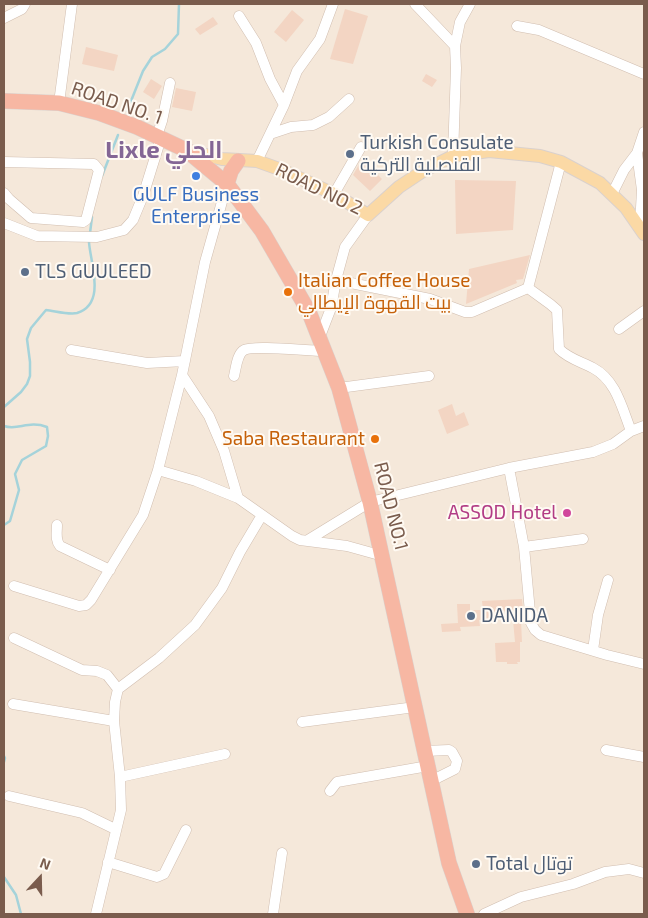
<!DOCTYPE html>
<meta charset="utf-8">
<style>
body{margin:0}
#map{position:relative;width:648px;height:918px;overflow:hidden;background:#fdf6ec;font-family:"Exo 2",sans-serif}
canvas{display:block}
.frame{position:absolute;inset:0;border:5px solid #7a5c4d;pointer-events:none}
.north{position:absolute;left:15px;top:853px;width:50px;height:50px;-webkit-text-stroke:4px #fffaf3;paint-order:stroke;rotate:21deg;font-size:14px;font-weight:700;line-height:20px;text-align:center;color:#7a5c4d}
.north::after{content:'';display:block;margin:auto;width:18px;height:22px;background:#7a5c4d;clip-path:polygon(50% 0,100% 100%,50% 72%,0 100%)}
</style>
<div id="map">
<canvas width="648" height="918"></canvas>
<div class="frame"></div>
<div class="north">N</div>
</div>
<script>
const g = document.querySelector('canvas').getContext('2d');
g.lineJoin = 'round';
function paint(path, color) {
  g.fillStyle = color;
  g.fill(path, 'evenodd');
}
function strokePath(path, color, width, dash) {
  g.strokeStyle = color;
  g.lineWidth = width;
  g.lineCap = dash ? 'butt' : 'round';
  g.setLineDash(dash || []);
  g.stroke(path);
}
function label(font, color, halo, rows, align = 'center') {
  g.font = font + ' "Exo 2",Cairo,sans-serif';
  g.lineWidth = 4;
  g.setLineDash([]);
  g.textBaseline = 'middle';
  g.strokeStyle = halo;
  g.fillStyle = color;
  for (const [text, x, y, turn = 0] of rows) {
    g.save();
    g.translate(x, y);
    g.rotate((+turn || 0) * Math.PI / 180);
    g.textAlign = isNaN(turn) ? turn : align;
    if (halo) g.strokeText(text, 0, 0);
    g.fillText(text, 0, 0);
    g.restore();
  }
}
paint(new Path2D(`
 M4,4h640v910h-640z`), '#f5e8da');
strokePath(new Path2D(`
 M127,111l16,-40 9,-14 13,-8 13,-15 1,-30
 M102,176l16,-41
 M90,233l2,-16
 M4,407l17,-15 6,-8 3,-8v-14l-3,-23 4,-11 15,-18c9,1 23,5 31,3 30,-9 13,-51 12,-71
 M4,426c14,5 24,-6 43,1l1,9 -2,10 -24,14 -7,14 4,16 -9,31 -6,4
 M4,756l1,2 -1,4
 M4,877l12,18 5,19`), '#a5d3da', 2.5);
paint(new Path2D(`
 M345,9l23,7 -15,48 -23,-5z
 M292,10l12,10 -18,22 -12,-10z
 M213,17l5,7 -18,11 -5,-6z
 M86,47l32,8 -4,16 -32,-7z
 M426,74l11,6 -5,7 -10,-6z
 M151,79l11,7 -8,13 -11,-7z
 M176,88l20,4 -4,19 -20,-4z
 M362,159l20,20 -12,12 -17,-16z
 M455,180l61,1 -3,49 -57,4z
 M530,255l-7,24 -7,1 1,3 -51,21 3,-35z
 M452,404l4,12 8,-4 5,13 -22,9 -9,-24z
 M522,599l1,11 -31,2 1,7 -14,1 1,6 -20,1 1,4 -19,1 -1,-8 17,-1 -1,-19h13v6h13l-1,-9z
 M513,620l8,1 1,21h-4h2v20h-3l1,2h-11v-2h-11l-1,-19 20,-1z`), '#f3d5c3');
const minor = new Path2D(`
 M415,4l40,42
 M239,16l17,27 14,36 14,26
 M4,18l18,-9 3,-5
 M517,26l22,4 105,44
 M59,103l13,-99
 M270,134l21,-7 22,-2 16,-8 20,-18
 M157,136l5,-15 8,-38
 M637,153l5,37 -2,36
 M453,156l3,-88 -1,-22 5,-24 10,-18
 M257,161l27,-56 13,-34 23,-32 13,-35
 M4,162l90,2 5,6 -13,50 -3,2 -52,-4 -22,-19 -5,-6
 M334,194l27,-47
 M612,194l12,-24 13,-17 7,-21
 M4,223l33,13 60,1 27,-7 9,-10 10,-24 18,-58
 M336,280l94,19 35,13h7l56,-24 22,16 7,6 2,39c10,10 23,13 34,19 23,12 29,40 38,63
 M528,288l33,-126
 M619,329l25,-18
 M319,339l12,-31 5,-28 9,-33 23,-32
 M71,350l76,13 38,-2
 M182,375l27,41 15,35 14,47
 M234,376c2,-8 3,-22 10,-26 10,-5 64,1 80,1
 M339,388l90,-12
 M509,468l15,79 7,76 4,7 6,5 66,20 37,9
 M158,470l38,11 42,17 54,38 8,4 47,6 36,10
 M57,525c0,8 -2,15 3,21l50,24
 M308,540l62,-38 139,-34 84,-16 20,-8 18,-13 13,-5
 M524,547l59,-8
 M14,586l65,20 7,-1 5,-5 52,-85 15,-45 24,-95 23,-113 22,-78
 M14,638l68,32 15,1 10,4 11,14
 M593,650l5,-35 10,-35
 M13,704l101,17
 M302,722l113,-15
 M606,750l38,7
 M425,751l24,-1 3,2 5,9 -2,8 -24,12
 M120,777l105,-23
 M330,791l7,-9 91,-16
 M9,796l73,17 33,16
 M108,862l49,15 7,-3 22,-44
 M96,914l25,-104 -1,-33 -6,-56 1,-19 3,-13 41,-31 36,-33 27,-37 18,-36 22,-37
 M273,914l9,-61
 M484,914l37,-17 52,-13 32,-12 24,-3 15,4`);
const major = new Path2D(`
 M190,151l32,8 35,2 25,9 52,24 34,21 31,-28 24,-16 30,-15 36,-5 51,5 21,6 39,21 26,25 18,26`);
const highway = new Path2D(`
 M4,101l55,2 40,10 38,14 49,23 41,34 35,47 47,81 30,76 31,114 79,361 18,51
 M227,184l4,-13 7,-10`);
strokePath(minor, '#d1beb0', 11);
strokePath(major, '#dad1cd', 14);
strokePath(highway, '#dad1cd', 16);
strokePath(minor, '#fff', 10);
strokePath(major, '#fbd9a5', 12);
strokePath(highway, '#f7b7a3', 15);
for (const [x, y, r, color] of [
 [350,154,5,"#5c6f8a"],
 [196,176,5,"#3f7fe0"],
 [25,272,5,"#5c6f8a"],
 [288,292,5,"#e8710a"],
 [375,439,5,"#e8710a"],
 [567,513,5,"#d1479c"],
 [471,616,5,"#5c6f8a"],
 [476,864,5,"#5c6f8a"]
]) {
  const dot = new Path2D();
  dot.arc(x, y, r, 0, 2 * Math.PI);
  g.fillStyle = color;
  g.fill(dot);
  strokePath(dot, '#fffaf3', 2);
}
label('19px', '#7a5c4d', '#fffaf3', [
 ["ROAD NO. 1",117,103,19],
 ["ROAD NO 2",319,189,26],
 ["ROAD NO.1",391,506,76]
]);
label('19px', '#4e5e75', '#fffaf3', [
 ["Turkish Consulate",360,143],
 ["القنصلية التركية",360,165],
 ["TLS GUULEED",35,272],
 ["DANIDA",481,616],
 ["Total توتال",486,864]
], 'left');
label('19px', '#366cbe', '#fffaf3', [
 ["GULF Business",196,195],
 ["Enterprise",196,217]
]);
label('19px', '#c56008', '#fffaf3', [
 ["Italian Coffee House",298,281],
 ["بيت القهوة الإيطالي",298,303],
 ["Saba Restaurant",365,439,"right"]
], 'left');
label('19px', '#b23c85', '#fffaf3', [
 ["ASSOD Hotel",557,513]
], 'right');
label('bold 24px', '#846695', '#fffaf3', [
 ["Lixle الحلي",164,150]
]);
</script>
